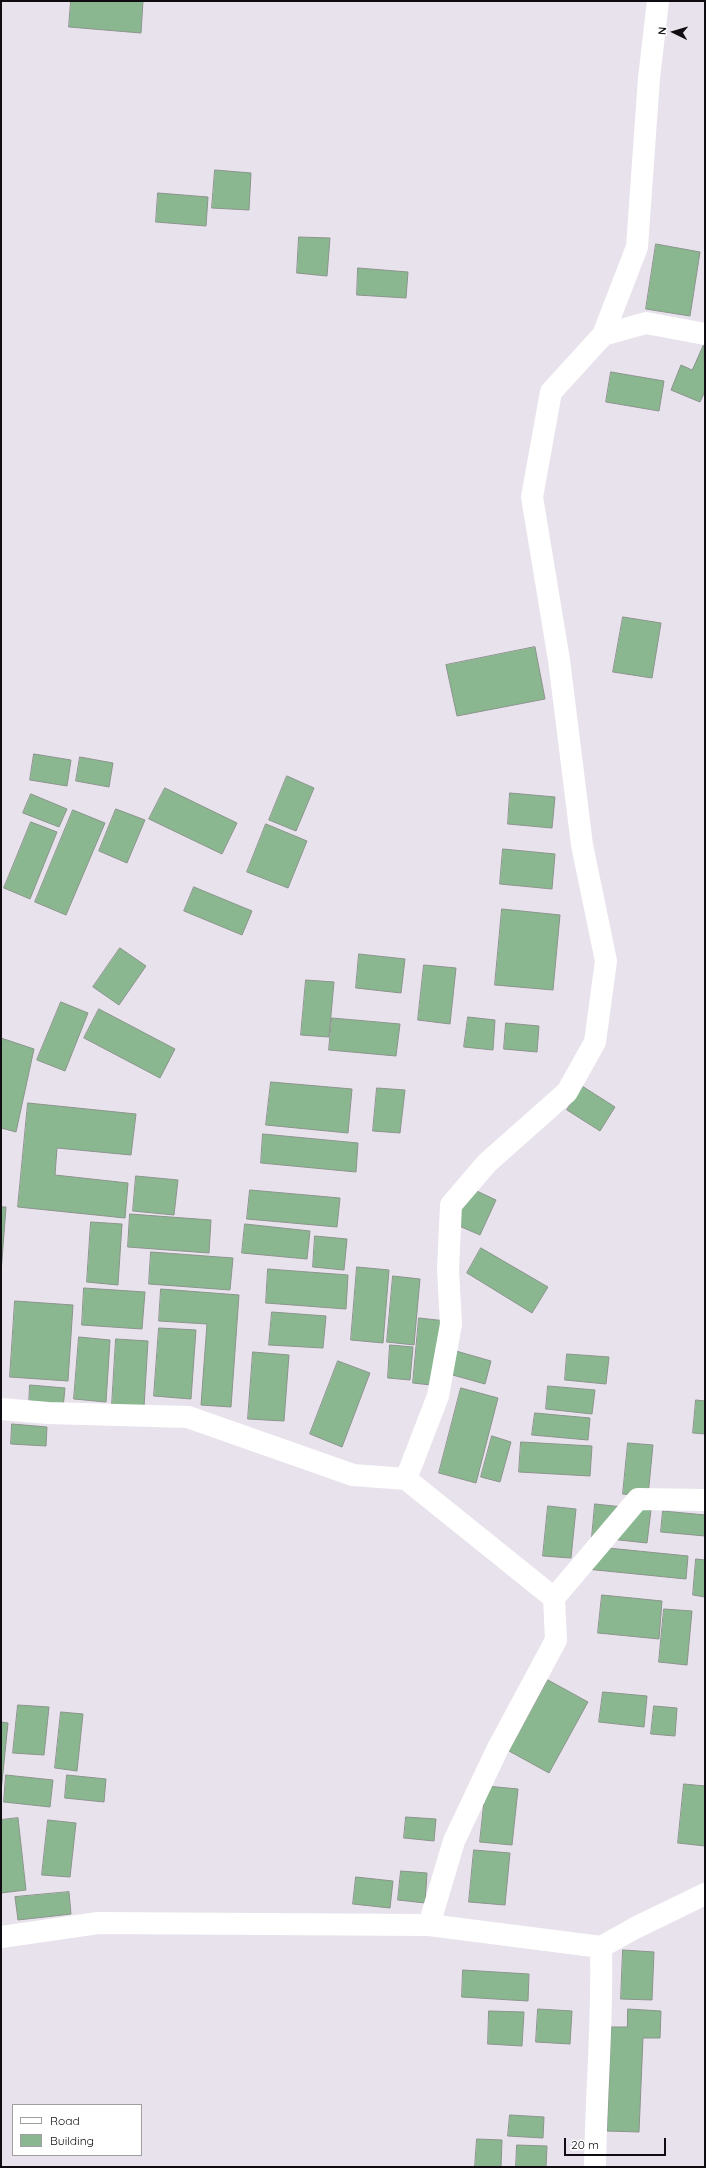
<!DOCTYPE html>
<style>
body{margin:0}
#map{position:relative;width:706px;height:2168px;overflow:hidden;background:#e8e2ec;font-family:Quicksand,sans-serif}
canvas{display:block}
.frame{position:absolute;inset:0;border:2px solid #0f0d11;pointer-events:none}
.legend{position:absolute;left:12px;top:2104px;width:130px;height:52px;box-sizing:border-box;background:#fff;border:1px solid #9f9ea0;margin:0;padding:5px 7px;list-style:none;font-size:12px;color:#0f0d11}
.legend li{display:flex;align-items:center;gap:8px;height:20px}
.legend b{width:20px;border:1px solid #9f9ea0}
.north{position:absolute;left:654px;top:12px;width:40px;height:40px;-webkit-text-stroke:3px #fff;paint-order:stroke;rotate:275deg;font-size:11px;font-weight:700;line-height:16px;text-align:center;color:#0f0d11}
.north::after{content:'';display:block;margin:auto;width:14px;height:18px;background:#0f0d11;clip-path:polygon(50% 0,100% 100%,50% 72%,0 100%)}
.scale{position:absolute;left:564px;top:2138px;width:102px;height:18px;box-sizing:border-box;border:2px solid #0f0d11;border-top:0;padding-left:5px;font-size:12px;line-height:14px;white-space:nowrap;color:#0f0d11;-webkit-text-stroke:3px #fff;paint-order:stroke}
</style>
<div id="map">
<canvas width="706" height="2168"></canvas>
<div class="frame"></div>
<ul class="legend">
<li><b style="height:5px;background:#fff"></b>Road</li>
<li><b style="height:11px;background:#8ab790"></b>Building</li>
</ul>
<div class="north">N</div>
<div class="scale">20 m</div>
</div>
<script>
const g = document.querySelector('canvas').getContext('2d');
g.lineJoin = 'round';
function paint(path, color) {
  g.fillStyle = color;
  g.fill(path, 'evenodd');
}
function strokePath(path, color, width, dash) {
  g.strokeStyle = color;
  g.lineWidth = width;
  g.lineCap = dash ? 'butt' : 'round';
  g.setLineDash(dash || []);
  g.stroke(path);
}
const building = new Path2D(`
 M71,1h72l-2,32 -72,-6z
 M215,170l36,3 -2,37 -37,-2z
 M158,193l50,4 -2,29 -50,-4z
 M299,237l31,1 -3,38 -30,-3z
 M656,244l44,8 -10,64 -44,-7z
 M358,268l50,4 -2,26 -49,-3z
 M704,344l1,47 -5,11 -29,-12 10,-25 11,5z
 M611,372l53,9 -5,30 -53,-9z
 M623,617l38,6 -9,55 -39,-6z
 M535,647l10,52 -88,17 -11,-51z
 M34,754l37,6 -4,26 -37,-6z
 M80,757l33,6 -4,24 -33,-6z
 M287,776l27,12 -18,43 -27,-11z
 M165,788l72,35 -15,31 -73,-35z
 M510,793l45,4 -3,31 -44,-4z
 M31,794l36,15 -8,18 -36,-14z
 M116,809l29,11 -18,43 -28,-12z
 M73,810l32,13 -39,92 -31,-13z
 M31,822l26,10 -27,67 -26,-11z
 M266,824l41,17 -19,47 -41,-16z
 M503,849l52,5 -3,35 -52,-5z
 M194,887l58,24 -10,24 -58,-24z
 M502,909l58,6 -7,75 -58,-5z
 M120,948l26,18 -27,39 -26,-18z
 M359,954l46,5 -4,34 -45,-5z
 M424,965l32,3 -6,56 -32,-4z
 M306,980l28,2 -5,55 -28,-2z
 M61,1002l27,11 -23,58 -28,-11z
 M99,1009l76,40 -15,29 -76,-40z
 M468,1017l27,3 -2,30 -29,-3z
 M332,1018l68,6 -4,32 -67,-6z
 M506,1023l33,3 -2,26 -33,-3z
 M1,1038l33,11 -18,83 -15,-4z
 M271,1082l81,7 -4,44 -82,-8z
 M582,1086l33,21 -15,24 -33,-21z
 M377,1088l28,2 -5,43 -27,-2z
 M28,1103l108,11 -5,41 -74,-7 -2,27 73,8 -3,35 -107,-11z
 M263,1134l95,9 -2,29 -95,-9z
 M136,1176l42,4 -4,35 -41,-4z
 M466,1186l30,14 -16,35 -30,-13z
 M250,1190l90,8 -3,29 -90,-8z
 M1,1207h5l-5,66z
 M130,1214l81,6 -2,33 -81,-6z
 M91,1222l31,2 -4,61 -31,-3z
 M245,1224l65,7 -3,28 -65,-6z
 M315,1236l32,3 -3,31 -31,-3z
 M481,1248l67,39 -16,26 -65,-40z
 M151,1252l82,6 -3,32 -81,-6z
 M357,1267l32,3 -6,73 -32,-3z
 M268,1269l80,6 -2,34 -80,-6z
 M393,1276l27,3 -6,66 -27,-3z
 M84,1288l61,4 -3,37 -60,-4z
 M161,1289l78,6 -8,112 -30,-2 6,-81 -48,-3z
 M15,1301l58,4 -5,76 -58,-4z
 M272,1312l54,4 -3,32 -54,-3z
 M419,1318l27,3 -6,65 -27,-3z
 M159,1328l37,2 -5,69 -37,-3z
 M79,1337l31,3 -4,62 -32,-3z
 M116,1339l32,2 -4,66 -32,-2z
 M390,1345l23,2 -3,33 -22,-2z
 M456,1351l35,10 -6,23 -36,-10z
 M253,1352l36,3 -5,66 -36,-2z
 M567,1354l42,3 -3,27 -41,-4z
 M338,1361l32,12 -28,74 -32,-13z
 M30,1385l35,3 -2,20 -34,-3z
 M548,1386l47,4 -3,24 -46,-5z
 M461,1388l37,10 -22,85 -37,-10z
 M696,1400l9,1v33l-12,-1z
 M535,1413l55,5 -2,22 -56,-5z
 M12,1424l35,3 -1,19 -35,-2z
 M492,1436l19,6 -11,40 -19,-5z
 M521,1442l71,4 -2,30 -71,-4z
 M628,1443l25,2 -5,51 -25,-2z
 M595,1504l56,6 -4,33 -55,-6z
 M548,1506l28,3 -5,49 -28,-2z
 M663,1511l42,4v21l-44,-4z
 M588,1546l100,10 -2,23 -100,-10z
 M696,1559l9,1v37l-12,-2z
 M602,1595l60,6 -3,38 -61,-6z
 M664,1609l28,2 -5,54 -28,-3z
 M548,1680l40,22 -39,71 -40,-22z
 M603,1692l44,4 -3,31 -45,-5z
 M18,1705l31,2 -5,48 -31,-2z
 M654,1706l23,2 -2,28 -24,-2z
 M61,1712l22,2 -6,57 -22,-3z
 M1,1722l7,1 -7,69z
 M6,1775l47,5 -3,27 -46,-5z
 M67,1775l39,4 -2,23 -39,-4z
 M684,1784l21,2v60l-27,-3z
 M486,1786l32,3 -6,56 -32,-3z
 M406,1817l30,2 -2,22 -30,-3z
 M18,1818l8,72 -25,3v-73z
 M48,1820l28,3 -6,54 -28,-2z
 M474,1850l36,3 -5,52 -36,-3z
 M401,1871l26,2 -2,30 -27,-3z
 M356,1877l37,4 -3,27 -37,-4z
 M69,1892l2,22 -53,6 -3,-23z
 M623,1950l31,2 -2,48 -31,-1z
 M463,1970l66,4 -1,27 -66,-4z
 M538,2009l34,2 -2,33 -34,-2z
 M628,2009l33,2 -1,27h-17l-4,94 -32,-1 4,-104h16z
 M489,2011l35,1 -2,34 -34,-2z
 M510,2115l34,2 -1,21 -35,-2z
 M477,2139l25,1 -1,27h-26z
 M517,2145l30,1 -1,21h-30z`);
paint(building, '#8ab790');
strokePath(building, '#8b948c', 1);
strokePath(new Path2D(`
 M603,335l43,-12 59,11
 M1,1409l47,4 140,4 165,58 53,4
 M554,1598l84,-99 67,1
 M429,1925l25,-84 43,-91 59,-110 -2,-42 -148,-119 32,-83 13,-72 -3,-54 3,-65 36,-42 80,-71 28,-50 11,-81 -24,-116 -23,-185 -27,-163 19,-105 52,-57 34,-88 12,-169 9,-77
 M1,1937l97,-14 331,2 172,22 34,-19 70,-34
 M595,2167c1,-74 8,-147 6,-220`), '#fff', 22);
</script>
